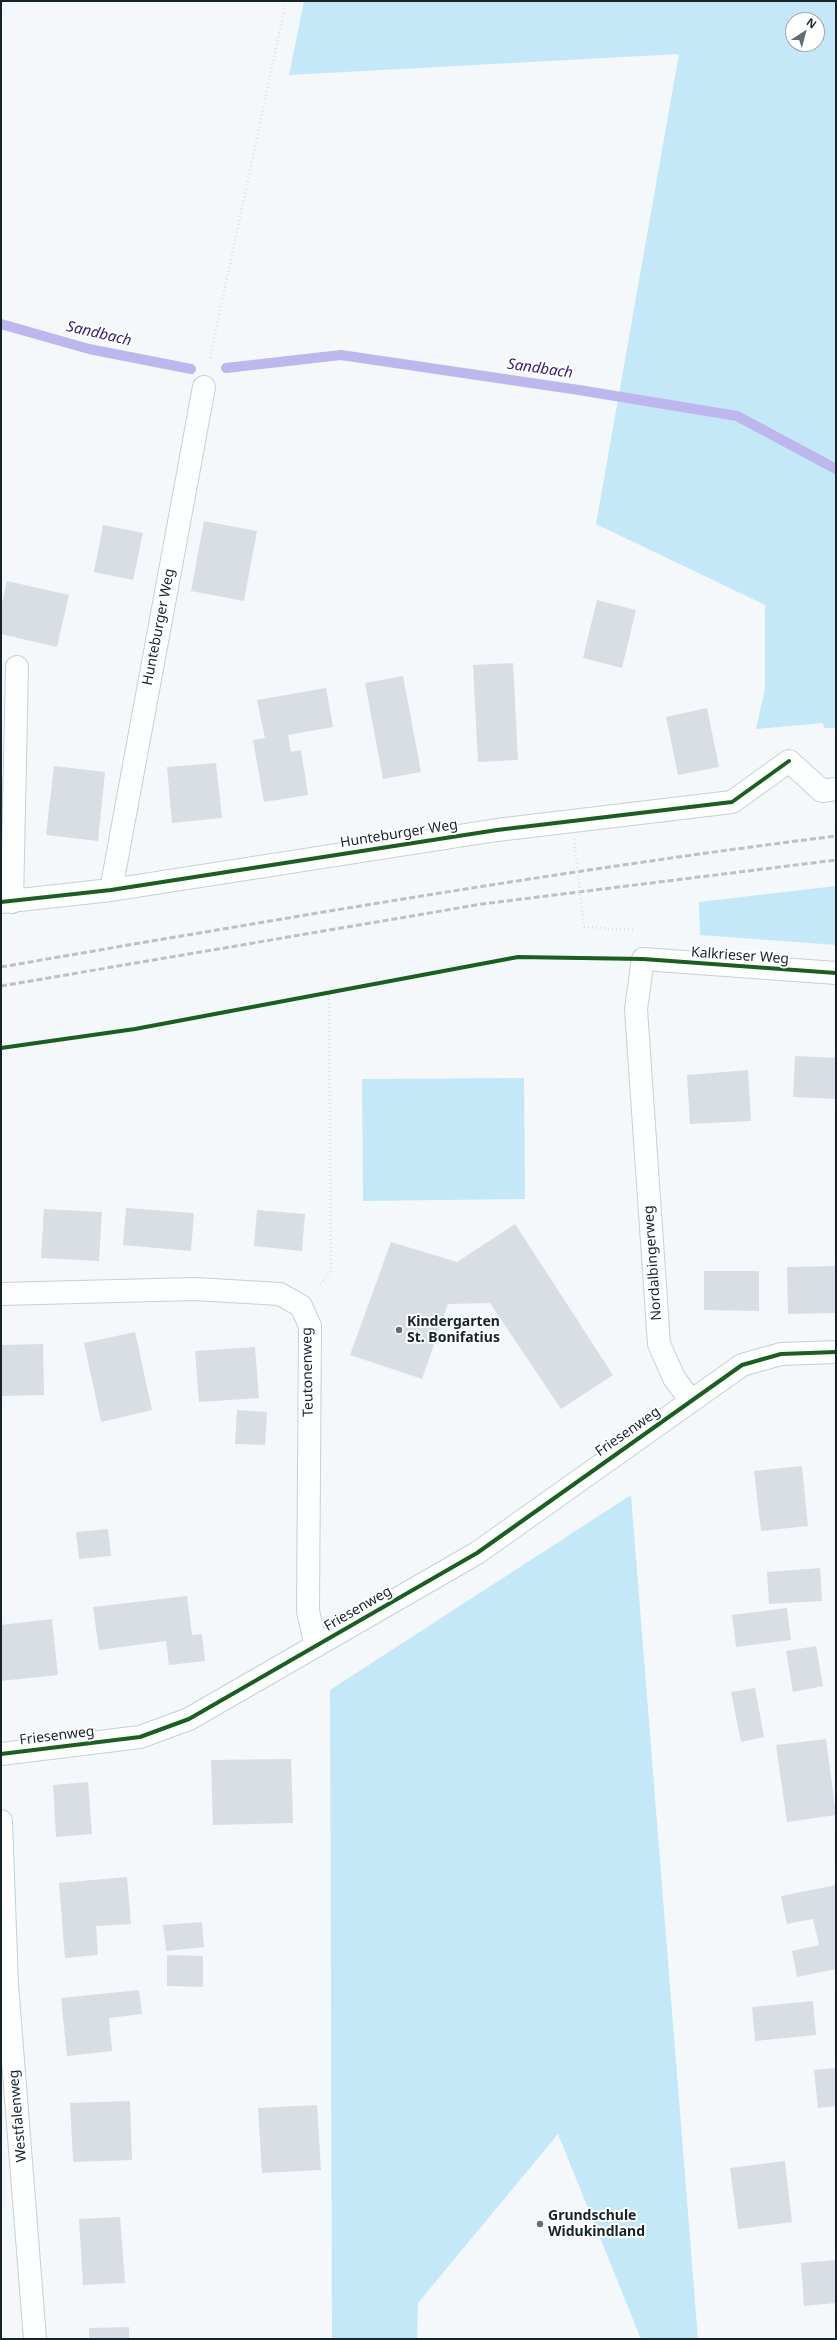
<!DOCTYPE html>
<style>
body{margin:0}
#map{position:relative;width:837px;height:2340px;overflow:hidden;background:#f4f8fa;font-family:"Noto Sans",sans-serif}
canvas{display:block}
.frame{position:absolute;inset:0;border:2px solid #15242b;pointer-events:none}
.north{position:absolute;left:785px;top:12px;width:40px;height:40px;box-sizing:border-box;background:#fff;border:1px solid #a1a7aa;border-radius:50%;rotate:36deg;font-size:11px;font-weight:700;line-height:16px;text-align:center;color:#15242b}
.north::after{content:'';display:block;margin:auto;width:14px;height:18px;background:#636e73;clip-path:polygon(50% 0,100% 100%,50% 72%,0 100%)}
</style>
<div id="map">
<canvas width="837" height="2340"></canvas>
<div class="frame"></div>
<div class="north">N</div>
</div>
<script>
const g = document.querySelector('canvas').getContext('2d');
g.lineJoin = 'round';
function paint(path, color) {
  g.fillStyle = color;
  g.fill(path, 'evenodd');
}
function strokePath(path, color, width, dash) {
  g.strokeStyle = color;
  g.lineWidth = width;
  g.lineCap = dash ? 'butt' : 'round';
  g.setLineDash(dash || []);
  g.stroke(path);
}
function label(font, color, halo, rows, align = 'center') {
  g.font = font + ' "Noto Sans",sans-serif';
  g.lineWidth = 4;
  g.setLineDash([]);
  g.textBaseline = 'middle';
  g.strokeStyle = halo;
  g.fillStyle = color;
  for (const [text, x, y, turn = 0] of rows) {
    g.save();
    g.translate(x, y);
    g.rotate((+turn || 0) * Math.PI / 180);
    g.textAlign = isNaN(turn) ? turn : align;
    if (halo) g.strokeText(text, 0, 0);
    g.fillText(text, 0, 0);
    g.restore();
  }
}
paint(new Path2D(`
 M304,1h532v727h-12l-1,-5 -67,6 9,-40v-84l-169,-81 83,-470 -390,21zM793,20h24v24h-24z
 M836,886v59l-136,-10 -1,-33z
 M524,1078l1,121 -162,2 -1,-122z
 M631,1495l67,844h-57l-83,-205 -140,169 -1,36h-85l-2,-649z`), '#c4e8f8');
strokePath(new Path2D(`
 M1,324l88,25 102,20
 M226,368l115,-13 238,35 158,26 99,53`), '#beb7ed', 10);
paint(new Path2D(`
 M204,521l53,10 -13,70 -53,-10z
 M103,525l40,8 -10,47 -39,-8z
 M7,581l62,14 -12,52 -56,-13v-26z
 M597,600l39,10 -14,58 -39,-10z
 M513,663l5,97 -40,2 -5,-97z
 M403,676l18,96 -38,7 -18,-96z
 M326,688l7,39 -45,8 3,17 10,-2 7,45 -44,7 -11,-62 12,-2 -8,-38z
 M707,708l12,59 -41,8 -12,-58z
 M216,763l6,55 -50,5 -5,-56z
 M54,766l51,6 -7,69 -52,-6z
 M1,779h3v66h-3z
 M795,1056l41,2v41l-43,-2z
 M748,1070l3,51 -61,3 -3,-49z
 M126,1208l68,5 -3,38 -68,-6z
 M44,1209l58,3 -3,49 -58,-3z
 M257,1210l48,4 -3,37 -48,-5z
 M515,1224l98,151 -52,34 -71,-106 -42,1 -26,75 -72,-24 41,-113 66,20z
 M836,1266v47l-48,1 -1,-47z
 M704,1271h55v40l-55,-1z
 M135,1332l17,78 -51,12 -17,-79z
 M43,1344l1,51 -43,1v-51z
 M255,1347l4,51 -60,4 -4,-51z
 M237,1410l30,2 -2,33 -30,-1z
 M802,1466l6,60 -47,5 -7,-60z
 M108,1529l3,27 -32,3 -3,-27z
 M820,1568l2,33 -53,3 -2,-32z
 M187,1596l5,39 10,-1 3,27 -36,4 -3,-24 -67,9 -6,-43z
 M787,1608l4,32 -55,7 -4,-32z
 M52,1619l6,56 -57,6v-56z
 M816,1646l7,40 -30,6 -7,-41z
 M755,1688l9,49 -23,5 -10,-50z
 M826,1739l10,76 -49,7 -11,-77z
 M291,1759l2,64 -80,2 -2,-65z
 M88,1782l4,52 -36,3 -3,-52z
 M127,1877l4,47 -35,2 2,29 -33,3 -6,-75z
 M836,1885v84l-39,8 -5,-26 27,-6 -6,-26 -26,5 -6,-28z
 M202,1922l2,25 -38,4 -3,-26z
 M167,1955l36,1v31l-36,-1z
 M139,1990l3,24 -33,4 3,33 -45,5 -6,-58z
 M813,2001l3,34 -61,6 -3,-34z
 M836,2068v38l-18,2 -4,-38z
 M130,2101l2,59 -59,2 -3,-59z
 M317,2105l4,65 -59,3 -4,-65z
 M785,2161l7,61 -54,7 -8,-61z
 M120,2217l5,66 -42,2 -4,-66z
 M836,2260v43l-32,3 -3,-43z
 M129,2327v12h-40v-11z`), '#d8dee4');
const minor = new Path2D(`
 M111,890l93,-503
 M1,902l110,-12 386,-60 235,-28 57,-41 33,30 14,-2
 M12,902l5,-235
 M1,1294l194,-5 85,5 21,12 9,20 -2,285 8,35
 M691,1401l-17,-23 -15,-34 -23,-335 7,-50 193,14
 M1,1754l139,-17 49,-18 288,-166 265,-188 39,-11 55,-2
 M1,1821l6,164 28,354`);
strokePath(minor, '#c7d0d5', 24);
strokePath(new Path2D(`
 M210,358l76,-357
 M584,927l51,3
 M320,1284l11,-13 -2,-278`), '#dfe0e1', 2.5, [1, 3]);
strokePath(minor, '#fdfefe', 22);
strokePath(new Path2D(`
 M1,967c278,-48 555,-96 835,-131
 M1,986l481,-82 354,-44`), '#bec0c1', 3, [6, 3]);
strokePath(new Path2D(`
 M574,839l10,88`), '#dfe0e1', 2.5, [1, 3]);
strokePath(new Path2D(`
 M1,902l110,-12 386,-60 235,-28 57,-41
 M1,1048l134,-19 383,-72 125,2 193,14
 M1,1754l139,-17 49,-18 288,-166 265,-188 39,-11 55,-2`), '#1b5e20', 4);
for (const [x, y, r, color] of [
 [399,1330,4,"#636e73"],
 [540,2224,4,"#636e73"]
]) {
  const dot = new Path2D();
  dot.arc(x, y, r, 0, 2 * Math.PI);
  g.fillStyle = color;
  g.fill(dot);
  strokePath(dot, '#fff', 1.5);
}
label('14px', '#15242b', '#fff', [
 ["Hunteburger Weg",159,627,-79],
 ["Hunteburger Weg",399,834,-9],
 ["Kalkrieser Weg",740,956,4],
 ["Nordalbingerweg",653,1263,-94],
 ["Teutonenweg",308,1372,-91],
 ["Friesenweg",628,1432,-35],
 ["Friesenweg",358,1609,-30],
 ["Friesenweg",57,1736,-7],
 ["Westfalenweg",18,2116,-95]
]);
label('bold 14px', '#15242b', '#fff', [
 ["Kindergarten",407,1322],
 ["St. Bonifatius",407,1338],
 ["Grundschule",548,2216],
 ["Widukindland",548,2232]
], 'left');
label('italic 15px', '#3a2078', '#fff', [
 ["Sandbach",99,334,13],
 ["Sandbach",540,369,8]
]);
</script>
